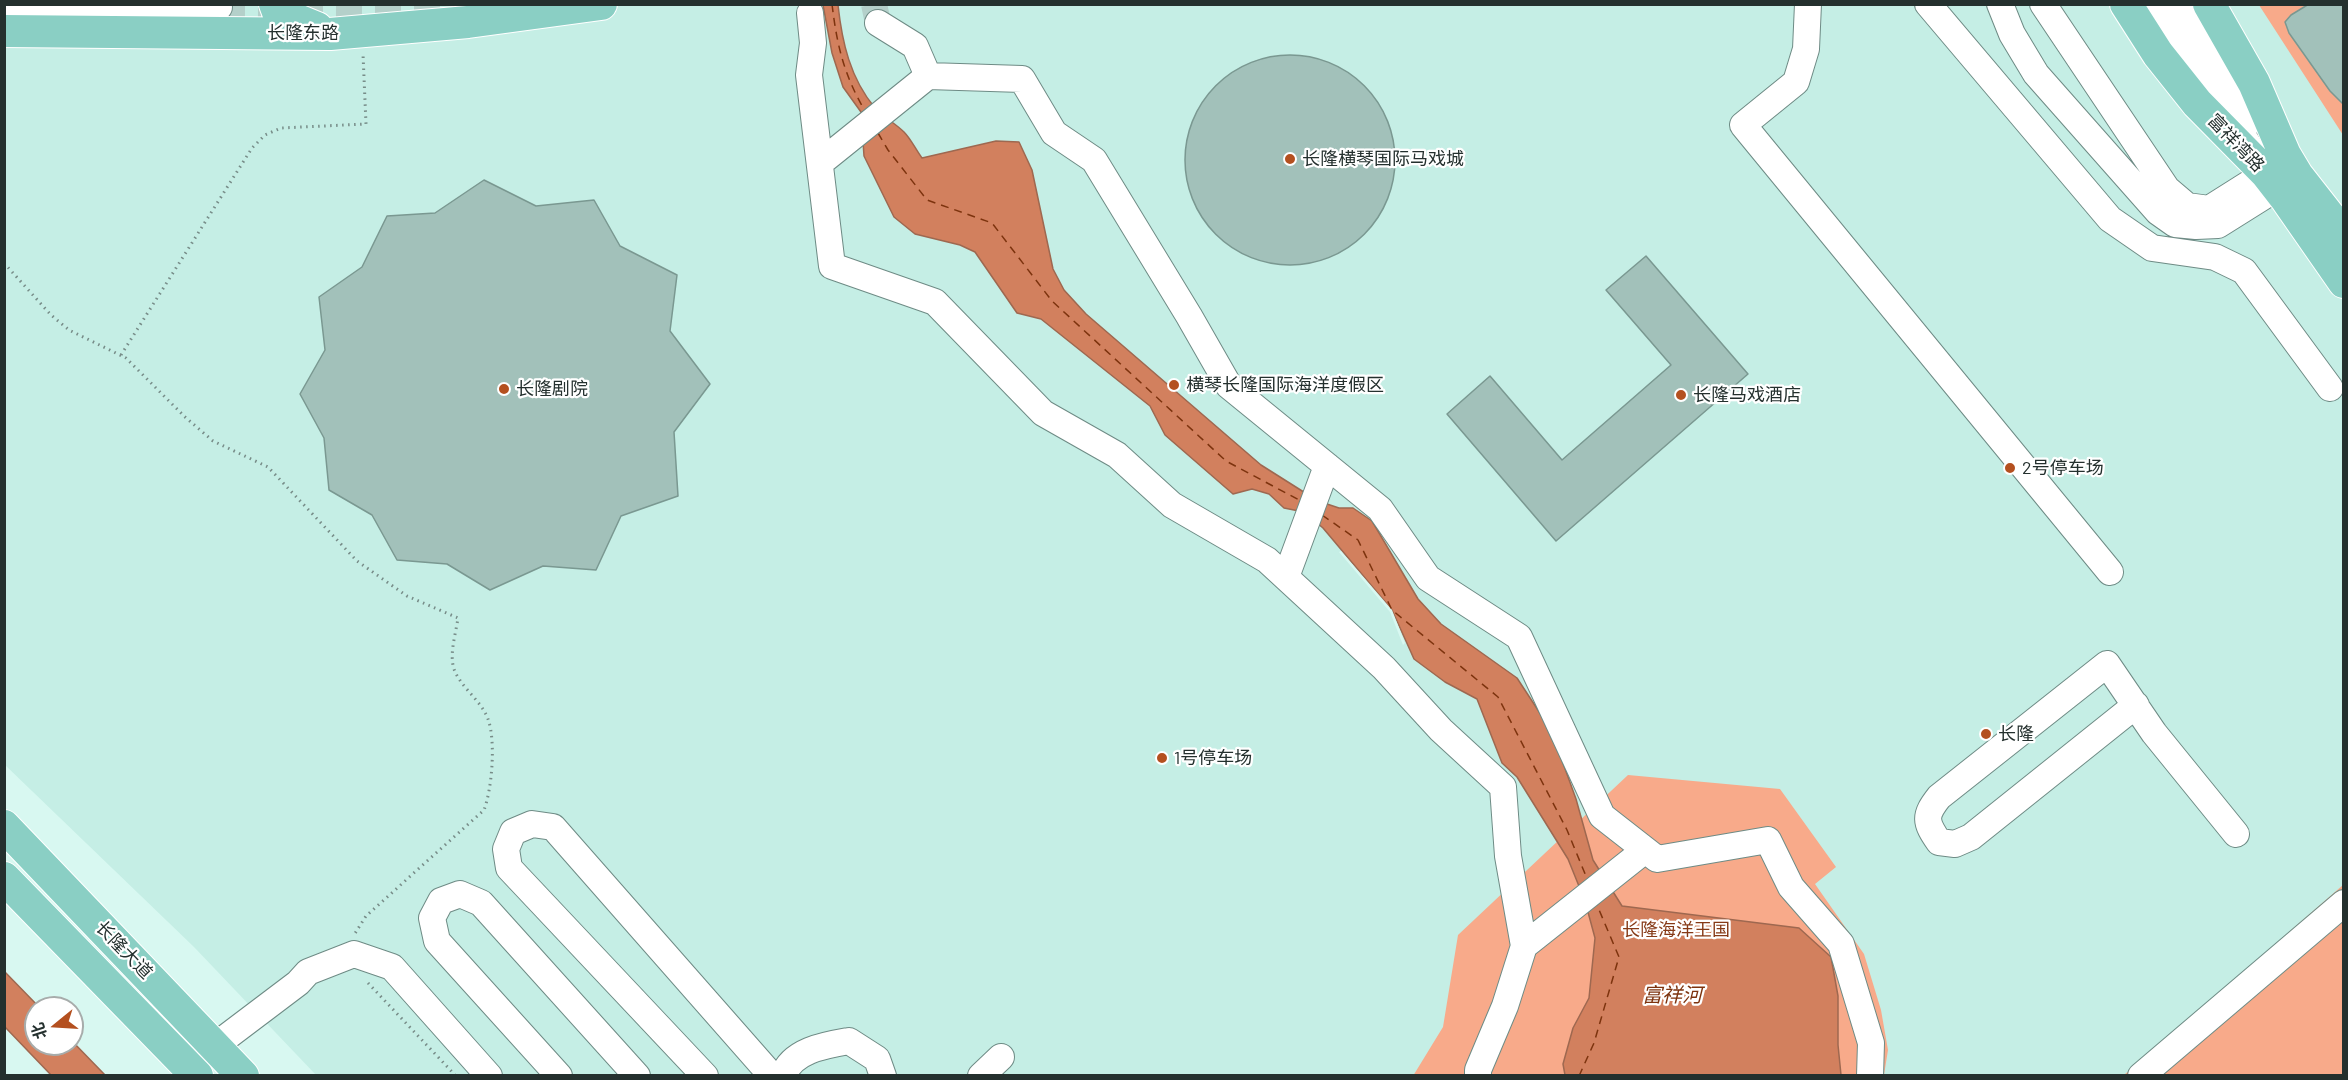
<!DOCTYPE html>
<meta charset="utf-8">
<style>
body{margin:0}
#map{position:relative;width:2348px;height:1080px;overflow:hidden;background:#d8f8f1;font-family:Barlow,"Noto Sans SC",sans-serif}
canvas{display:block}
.frame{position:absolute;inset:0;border:6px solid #24302e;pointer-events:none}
.north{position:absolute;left:24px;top:996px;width:60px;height:60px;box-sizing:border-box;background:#fff;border:2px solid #a7acab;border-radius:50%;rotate:252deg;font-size:16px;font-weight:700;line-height:24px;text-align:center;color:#24302e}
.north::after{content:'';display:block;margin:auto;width:21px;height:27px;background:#b4501f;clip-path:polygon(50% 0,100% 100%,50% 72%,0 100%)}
</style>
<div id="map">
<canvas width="2348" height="1080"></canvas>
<div class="frame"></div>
<div class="north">北</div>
</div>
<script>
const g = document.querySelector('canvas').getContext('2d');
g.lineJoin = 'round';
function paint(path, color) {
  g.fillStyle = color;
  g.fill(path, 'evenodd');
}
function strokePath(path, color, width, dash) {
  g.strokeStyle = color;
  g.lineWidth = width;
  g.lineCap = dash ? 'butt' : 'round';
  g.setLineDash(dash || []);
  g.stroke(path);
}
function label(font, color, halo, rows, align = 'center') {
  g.font = font + ' Barlow,"Noto Sans SC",sans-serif';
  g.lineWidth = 4.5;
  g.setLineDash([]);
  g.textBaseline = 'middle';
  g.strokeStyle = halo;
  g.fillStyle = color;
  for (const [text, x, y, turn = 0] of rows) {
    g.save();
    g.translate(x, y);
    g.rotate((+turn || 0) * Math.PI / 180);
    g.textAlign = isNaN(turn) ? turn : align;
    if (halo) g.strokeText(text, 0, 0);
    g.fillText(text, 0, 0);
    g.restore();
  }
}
paint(new Path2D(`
 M4,5h2339v1070h-2027l-122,-128 -189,-182z`), '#c5eee5');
paint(new Path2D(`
 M2259,5h84v130z
 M1628,775l152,14 56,78 -21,17 49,70 17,56 7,40 -4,25 -471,1 30,-49 15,-92z
 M2343,885v190h-219z`), '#f8aa8a');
const water = new Path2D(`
 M823,5h15c4,37 12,73 37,103 8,9 20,15 29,24 7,7 12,18 18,26l74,-17 23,1 13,28 21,99 11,21 22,24 175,151 57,36 21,7h14l19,13 46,78 23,25 76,54 34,52 25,69 17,61 29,46 177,22 32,29 7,39v49l3,30h-276l-2,-11 10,-36 16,-30 6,-60 -10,-37 -17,-42 -51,-82 -15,-14 -25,-64 -32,-17 -31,-23 -22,-49 -69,-82 -19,-16 -20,-4 -15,-14 -17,-5 -19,5 -68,-59 -15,-29 -109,-87 -24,-6 -42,-61 -15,-7 -45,-11 -21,-17 -30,-61 -3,-44 -18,-25 -11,-34z
 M4,971l36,37h-4v36h36v-3l33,34h-54l-46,-48z`);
paint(water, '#d2805e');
strokePath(water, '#9e6850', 1.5);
paint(new Path2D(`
 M1341,551l51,59 13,33 -2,2 -13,-33 -51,-60z`), '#d8f8f1');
strokePath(new Path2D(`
 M832,4c5,42 12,71 33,107
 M878,133l10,17 39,50 65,23 60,78 174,160 75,40
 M1322,515l36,25 34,70 106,87 69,133 21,51
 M1579,1076l15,-33 25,-86 -22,-52`), '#7d330e', 1.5, [8, 6]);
const building = new Path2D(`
 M2309,4h34v100l-13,-13 -41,-58 -4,-11 6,-7z
 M1185 160a105 105 0 1 1 210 0a105 105 0 1 1-210 0Z
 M484,180l52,26 58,-6 26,46 57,29 -7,56 40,53 -36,48 4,64 -57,20 -25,54 -53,-4 -53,24 -43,-26 -50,-4 -25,-45 -43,-25 -5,-52 -24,-44 25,-44 -6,-53 43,-30 25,-51 48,-3z
 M1646,256l102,118 -192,167 -109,-127 43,-38 72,84 109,-95 -65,-75z`);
paint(building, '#a2c1ba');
strokePath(building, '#7a9891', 1.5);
strokePath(new Path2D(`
 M874,4l4,19
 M219,7l255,1`), '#b4d0ca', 26, [26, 13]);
const minor = new Path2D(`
 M1808,4l-2,45 -10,33 -53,43 367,447
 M1928,4l182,215 42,29 63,9 29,14 86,117
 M2000,4l12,30 24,40 122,138 17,12 21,2 22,-1 59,-37
 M2043,4l124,185 20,17 22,3 57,-36 -54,-87 -57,-82
 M2183,4l77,116
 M4,8l215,-1
 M810,13l3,30 -4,32 23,191 103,36 108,111 74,42 55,50 95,55 117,108 57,62 62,57 5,69 16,90 -19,60 -27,64v6
 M878,23l37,23 13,30 94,3 32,54 40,27 95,156 40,70 151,123 48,69 91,59 83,179 55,43 111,-19 23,47 50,57 30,99 -1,33
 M820,163l108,-87
 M1286,577l41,-111
 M2136,705l-165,132 -16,7 -16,-2c-14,-20 -15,-26 0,-45l168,-133 47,69 82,101
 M1524,946l121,-96
 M216,1045l82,-62 10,-11 46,-18 38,13 97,109
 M559,1076l-122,-135 -5,-23 9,-17 19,-7 21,9 156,173
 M705,1076l-196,-208 -3,-19 7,-17 19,-8 21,3 219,249
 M783,1076c9,-26 43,-31 66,-35l28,18 6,17
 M981,1076l20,-19
 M2141,1076l203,-173`);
const major = new Path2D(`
 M275,4l3,8 39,16
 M2126,4l32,50 39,49 69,70 21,27 57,82
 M2209,4l45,79 31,72 12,20 47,60
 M4,31l326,3 138,-12 133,-18
 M4,826l239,250
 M4,878l193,198`);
strokePath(minor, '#6e8b85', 28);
strokePath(major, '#fff', 34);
strokePath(new Path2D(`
 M4,263l47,52 18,15 57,28 59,59 28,24 55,26 89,94 50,35 51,22c-2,15 -9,36 -4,51 7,19 27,31 34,50 8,22 4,70 -4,91l-118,106 -12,19
 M121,355l131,-207 13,-13 16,-7 85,-4 -3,-70
 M368,983l88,93`), '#778c88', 3, [1.5, 4.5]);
strokePath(minor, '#fff', 26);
strokePath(major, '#8acfc4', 32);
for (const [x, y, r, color] of [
 [1290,159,6,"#b4501f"],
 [1174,385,6,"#b4501f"],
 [504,389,6,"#b4501f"],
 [1681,395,6,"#b4501f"],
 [2010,468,6,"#b4501f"],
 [1986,734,6,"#b4501f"],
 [1162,758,6,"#b4501f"]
]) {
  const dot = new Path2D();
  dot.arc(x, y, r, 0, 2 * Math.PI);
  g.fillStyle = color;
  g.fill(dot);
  strokePath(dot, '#fff', 2);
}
label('18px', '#24302e', '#fff', [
 ["长隆东路",303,33],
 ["富祥湾路",2236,143,46],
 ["长隆大道",124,950,46]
]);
label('18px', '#24302e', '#fff', [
 ["长隆横琴国际马戏城",1302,159],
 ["横琴长隆国际海洋度假区",1186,385],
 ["长隆剧院",516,389],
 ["长隆马戏酒店",1693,395],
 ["2号停车场",2022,468],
 ["长隆",1998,734],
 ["1号停车场",1174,758]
], 'left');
label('18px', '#863a17', '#fff', [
 ["长隆海洋王国",1676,930]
]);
label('italic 20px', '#7d330e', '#fff', [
 ["富祥河",1672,995]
]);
</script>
